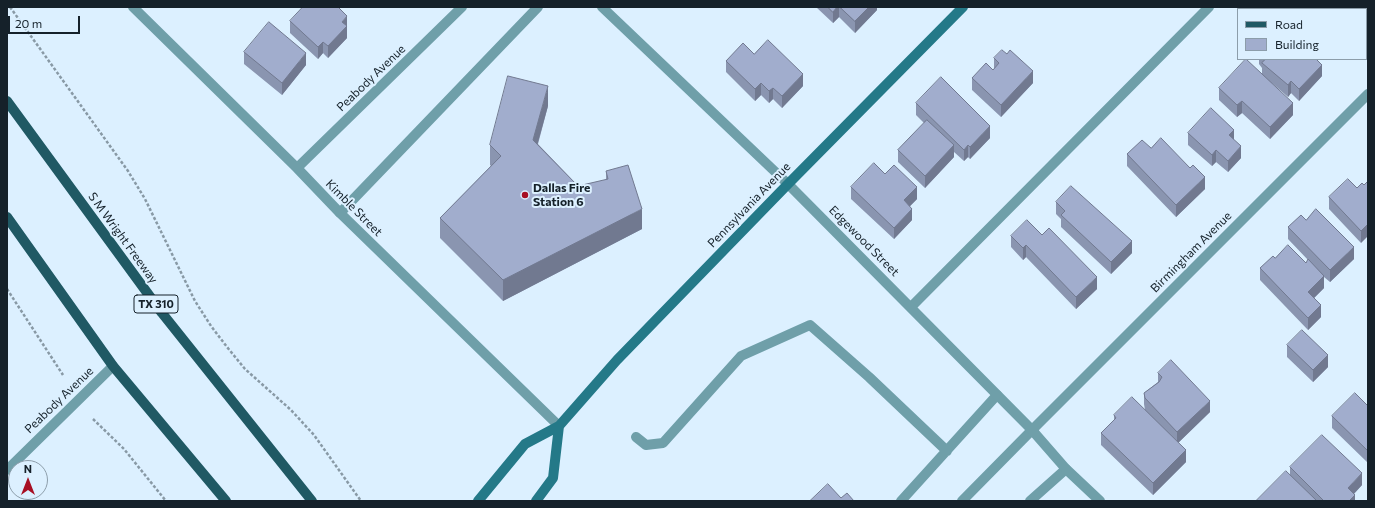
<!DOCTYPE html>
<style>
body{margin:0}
#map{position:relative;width:1375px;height:508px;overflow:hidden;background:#dcf0ff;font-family:Commissioner,sans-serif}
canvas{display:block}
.frame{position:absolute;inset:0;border:8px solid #15212a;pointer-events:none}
.legend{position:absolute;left:1237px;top:8px;width:130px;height:52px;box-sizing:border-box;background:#dcf0ff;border:1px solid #8c9daa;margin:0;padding:5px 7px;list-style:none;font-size:12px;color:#15212a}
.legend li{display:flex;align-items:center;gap:8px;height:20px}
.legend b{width:20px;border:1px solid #8c9daa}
.north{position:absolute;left:8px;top:460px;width:40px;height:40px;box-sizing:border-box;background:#dcf0ff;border:1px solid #8c9daa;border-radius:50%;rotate:0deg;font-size:11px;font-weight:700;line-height:16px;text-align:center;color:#15212a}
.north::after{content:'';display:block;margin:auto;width:14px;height:18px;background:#a70f23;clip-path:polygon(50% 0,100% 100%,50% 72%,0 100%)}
.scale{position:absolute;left:8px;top:16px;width:72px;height:18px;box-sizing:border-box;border:2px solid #15212a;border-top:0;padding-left:5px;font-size:12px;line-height:14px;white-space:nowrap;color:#15212a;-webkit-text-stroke:3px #dcf0ff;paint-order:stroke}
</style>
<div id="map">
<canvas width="1375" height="508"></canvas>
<div class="frame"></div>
<ul class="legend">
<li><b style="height:5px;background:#205964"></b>Road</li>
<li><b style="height:11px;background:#a1adcd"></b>Building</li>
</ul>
<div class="north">N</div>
<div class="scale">20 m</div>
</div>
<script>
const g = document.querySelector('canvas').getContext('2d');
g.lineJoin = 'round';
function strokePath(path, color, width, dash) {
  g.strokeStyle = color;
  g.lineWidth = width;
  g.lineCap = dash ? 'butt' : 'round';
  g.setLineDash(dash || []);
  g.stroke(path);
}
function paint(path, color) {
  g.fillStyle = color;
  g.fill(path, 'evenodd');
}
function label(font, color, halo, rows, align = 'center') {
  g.font = font + ' Commissioner,sans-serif';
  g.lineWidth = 4;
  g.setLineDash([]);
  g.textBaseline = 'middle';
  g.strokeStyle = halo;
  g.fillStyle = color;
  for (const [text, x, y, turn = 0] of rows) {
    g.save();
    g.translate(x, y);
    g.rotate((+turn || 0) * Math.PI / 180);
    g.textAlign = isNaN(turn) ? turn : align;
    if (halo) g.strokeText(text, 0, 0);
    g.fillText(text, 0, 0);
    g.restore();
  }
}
strokePath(new Path2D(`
 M10,7l118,164 17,28 50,102 16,25 16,21 18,22 46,41 23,25 47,66
 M7,289l56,86
 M93,419l31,30 42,52`), '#8899a5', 2.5, [3, 2]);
strokePath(new Path2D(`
 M340,213l198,-206
 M911,307l298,-300
 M636,437l10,8 17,-2 78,-87 69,-31 59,52 78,74
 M901,501l96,-106
 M962,501l70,-71
 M1030,501l36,-32`), '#6f9fa9', 10);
strokePath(new Path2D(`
 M133,7l164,161 43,45 219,213
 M602,7l186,177 244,246 34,39 34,32
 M297,168l165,-161
 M1032,430l336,-336
 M7,470l106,-104`), '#6f9fa9', 10);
strokePath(new Path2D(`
 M478,501l47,-57 34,-18 58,-66 171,-176 175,-177
 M536,501l17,-23 6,-52`), '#247988', 10);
strokePath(new Path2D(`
 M7,101l155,212 150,188
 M7,217l106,149 113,135`), '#205964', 10);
paint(new Path2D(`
 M816,7h61v3l-22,23 -16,-16 -6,6z
 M1321,7h31l2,2h-33z
 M290,21l57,7v10l-19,20 -5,-5 -5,6 -28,-26z
 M244,52l62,13 -24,30 -38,-31z
 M754,54l49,32 -21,22 -9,-9 -4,4 -8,-8 -6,6 -29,-29v-11z
 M994,58l39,25 -32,34 -29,-27v-12l21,-8 1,-1z
 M1259,59h57l6,17 -23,25 -8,-8 -3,4 -16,-14 21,32 -23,24 -28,-26 -5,4 -18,-17v-12l43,-14v-6l-3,-4z
 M916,103l74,35 -20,21 -2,-2 -4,4 -10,-9v5l-29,31 -27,-26v-12l26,-27 -8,-8z
 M548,106l-10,38 40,42 28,-6v-9l36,58 -139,72 -63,-63v-20l51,-52 -1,-1v-20z
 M1188,133l46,7 7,18 -13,14 -12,-10 -4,4 -24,-21z
 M1368,133v27l-1,-1v-25z
 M1151,148l54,41 -29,28 -49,-51v-12z
 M885,174l32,25 -7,7 2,14 -18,19 -43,-40v-12z
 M1362,183l-1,60 -32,-34v-12l28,-9z
 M1056,202l76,51 -21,21 -50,-47v-8l-5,-5z
 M1306,220l48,39 -24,23 -6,-5v11l-10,10 7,19 -13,13 -48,-50v-12l15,-10 31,5 2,-3 -20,-21v-12z
 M1042,235l55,54 -21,20 -50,-52 -3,3 -12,-13v-11z
 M1287,345l41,22 -15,15 -26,-25z
 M1158,373l52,39 -32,31 8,19 -33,33 -52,-50v-12l13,-12v-6l31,-5 -1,-6v-11l14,-11z
 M1368,406v57l-36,-35v-12z
 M1290,467l72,18 -8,9 1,7h-99l34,-26z`), '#8a95b0');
paint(new Path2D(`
 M837,7h2v10l-6,6v-11z
 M869,7h8v3l-22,23v-12z
 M347,16v22l-19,20v-12l14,-24z
 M323,42v11l-5,6v-12z
 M306,53v12l-24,30v-12z
 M1322,65v11l-23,25v-12z
 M1033,71v12l-32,34v-12z
 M803,74v12l-21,22v-12z
 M1291,81v12l-3,4v-12z
 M761,83v12l-6,6v-12z
 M548,86v20l-15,54v-20z
 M773,88v11l-4,4v-12z
 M1242,101v12l-5,4v-12z
 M1293,103v12l-23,24v-12z
 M990,126v12l-20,21v-12z
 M1234,130v12l-5,-7z
 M954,145v12l-29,31v-12z
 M968,145v12l-4,4v-11z
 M1241,146v12l-13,14v-11z
 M1216,150v12l-4,4v-11z
 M1205,177v12l-29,28v-12z
 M917,187v12l-13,13v-12z
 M642,209v20l-139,72v-21z
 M912,209v11l-18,19v-11z
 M1368,224v12l-7,7v-12z
 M1132,241v12l-21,21v-12z
 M1026,245v12l-3,3v-12z
 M1354,247v12l-24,23v-12z
 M1324,276v12l-16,16v-12z
 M1097,277v12l-21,20v-12z
 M1321,305v12l-13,13v-12z
 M1328,355v12l-15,15v-12z
 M1210,401v11l-33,32v-12z
 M1186,450v12l-33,33v-12z
 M1362,473v12l-14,15v-12z
 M1355,495v6h-6z`), '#717990');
const building = new Path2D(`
 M303,7h35l9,9 -5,6 5,4 -19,20 -5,-4 -5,5 -28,-26z
 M828,7h9l-4,5z
 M840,7h29l-14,14z
 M1326,7h26l2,2h-29z
 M269,22l37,31 -24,30 -38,-31z
 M768,40l35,34 -21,22 -9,-8 -4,3 -8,-8 -6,6 -29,-28 17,-18 11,11z
 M1002,50l5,4 3,-4 23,21 -32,34 -29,-27 14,-15 7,7 6,-7 -5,-5z
 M1246,59l47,44 -23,24 -28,-26 -5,4 -18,-17z
 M1266,59h50l6,6 -23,24 -8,-8 -3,4 -26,-22z
 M508,76l40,10 -15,54 45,46 30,-7 -2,-8 22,-6 14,44 -139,71 -63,-62 61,-62 -11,-11z
 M941,77l49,49 -20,21 -2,-2 -4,5 -48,-47z
 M1211,108l23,22 -5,5 12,11 -13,15 -12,-11 -4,5 -24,-22z
 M927,120l27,25 -29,31 -27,-26z
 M1161,138l29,30 3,-3 12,12 -29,28 -49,-51 15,-14 9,8z
 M874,163l11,11 9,-9 23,22 -13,13 8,9 -18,19 -43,-41z
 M1348,179l9,9 5,-5 2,2 4,-4v43l-7,7 -32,-34z
 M1071,186l61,55 -21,21 -50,-47 4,-4 -9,-9z
 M1316,209l38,38 -24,23 -42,-43 13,-12 5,5z
 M1027,220l15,15 7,-7 48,49 -21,20 -50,-52 -3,3 -12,-12z
 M1288,245l18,18 2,-4 16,17 -16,16 13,13 -13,13 -48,-50 13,-12 2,2z
 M1302,330l26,25 -15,15 -26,-25z
 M1171,360l39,41 -33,31 -32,-34 -1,-5 15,-11 3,-5 -4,-4z
 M1355,393l13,13v45l-36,-35z
 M1132,397l54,53 -33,33 -52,-50 15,-15 -2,-3z
 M1322,435l40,38 -14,15 7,7 -6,6h-25l-34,-34z
 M1286,471l31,30h-61z
 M828,484l13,14 6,-5 7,8h-44z`);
paint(building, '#a1adcd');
strokePath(building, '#717990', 1);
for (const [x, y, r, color] of [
 [525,195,4,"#a70f23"]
]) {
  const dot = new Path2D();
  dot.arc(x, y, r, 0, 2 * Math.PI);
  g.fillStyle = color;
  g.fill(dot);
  strokePath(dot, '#dcf0ff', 1.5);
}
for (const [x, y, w] of [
 [156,304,44]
]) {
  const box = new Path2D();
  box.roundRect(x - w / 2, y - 9, w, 18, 3);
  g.fillStyle = '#dcf0ff';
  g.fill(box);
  strokePath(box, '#15212a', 1);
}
label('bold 11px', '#15212a', null, [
 ["TX 310",156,304]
]);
label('12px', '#15212a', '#dcf0ff', [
 ["Peabody Avenue",371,78,-44],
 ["Pennsylvania Avenue",749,205,-46],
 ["Kimble Street",354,208,45],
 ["S M Wright Freeway",123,238,54],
 ["Edgewood Street",864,241,45],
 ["Birmingham Avenue",1191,252,-45],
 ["Peabody Avenue",59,400,-44]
]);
label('bold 12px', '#15212a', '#dcf0ff', [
 ["Dallas Fire",533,188],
 ["Station 6",533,202]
], 'left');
</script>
